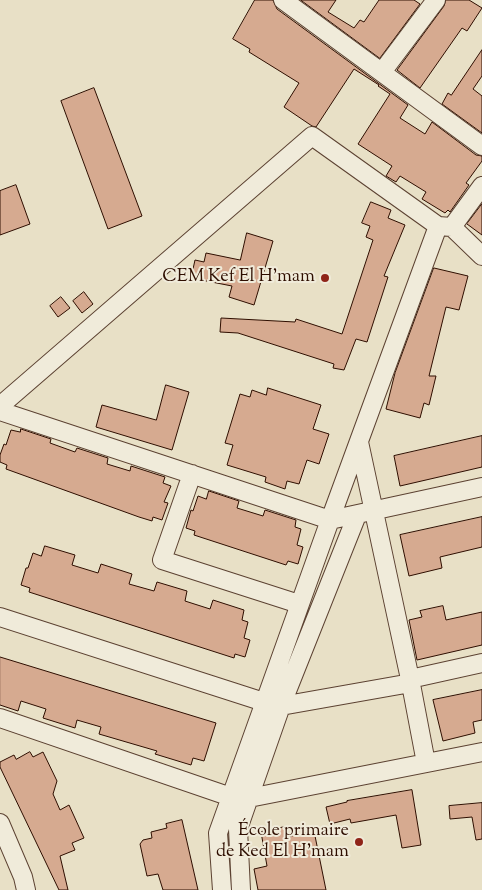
<!DOCTYPE html>
<meta charset="utf-8">
<style>
body{margin:0}
canvas{display:block;background:#e8e0c6}
</style>
<canvas width="482" height="890"></canvas>
<script>
const g = document.querySelector('canvas').getContext('2d');
g.lineJoin = 'round';
function paint(path, color) {
  g.fillStyle = color;
  g.fill(path, 'evenodd');
}
function strokePath(path, color, width, dash) {
  g.strokeStyle = color;
  g.lineWidth = width;
  g.lineCap = dash ? 'butt' : 'round';
  g.setLineDash(dash || []);
  g.stroke(path);
}
function label(font, color, halo, rows, align = 'center') {
  g.font = font + ' "Sorts Mill Goudy",serif';
  g.lineWidth = 4;
  g.setLineDash([]);
  g.textBaseline = 'middle';
  g.strokeStyle = halo;
  g.fillStyle = color;
  for (const [text, x, y, turn = 0] of rows) {
    g.save();
    g.translate(x, y);
    g.rotate((+turn || 0) * Math.PI / 180);
    g.textAlign = isNaN(turn) ? turn : align;
    if (halo) g.strokeText(text, 0, 0);
    g.fillText(text, 0, 0);
    g.restore();
  }
}
const building = new Path2D(`
 M255,0h18l4,9 131,96 -8,13 25,16 7,-12 44,33 6,1v5l-16,22 3,2 -19,27 -2,-2 -3,3 -23,-14 4,-7 -26,-16 -4,6 -10,-6 6,-10 -34,-22 32,-50 -12,-8 1,-1 -25,-16 -38,58 -4,-1 -28,-19 15,-24 -50,-31 1,-3 -17,-10z
 M301,0h35l-8,12 26,16 6,-8 4,2 15,-22h35l6,4 -40,54z
 M446,0h23l13,8 -15,23 -5,-3 -42,60 -23,-18 47,-64z
 M482,50v26l-9,13 9,7v37l-40,-29 6,-11 3,2z
 M94,88l48,128 -34,13 -47,-128z
 M16,185l14,39 -30,11v-44z
 M371,202l20,8 -3,8 17,7 -21,51 4,1 -21,65 -11,-3 -12,31 -11,-2 1,-4 -96,-31 -18,-1 1,-14 74,4 1,-3 46,15 31,-94 -7,-3 4,-11 -8,-3z
 M482,204v31l-15,-11z
 M247,233l26,8 -19,64 -25,-8 3,-11 -41,-8 4,-18 9,2 2,-9 34,7z
 M434,268l34,8 -9,34 -13,-3 -17,69h7l-7,29 -5,-2 -4,15 -34,-9 9,-36z
 M84,292l9,12 -11,9 -9,-12z
 M61,297l9,11 -12,9 -8,-11z
 M166,385l23,7 -17,58 -76,-23 6,-22 54,15z
 M268,388l53,17 -8,24 16,5 -10,30 -12,-4 -8,24 -12,-3 -2,8 -20,-7 1,-5 -39,-12 6,-20 -8,-2 15,-49 10,3 2,-7 14,5z
 M21,429l30,10 -1,4 25,9 2,-4 31,10 -1,6 23,7 1,-5 34,11 -2,6 8,3 -7,16 4,1 -6,17 -9,-3 -1,4 -13,-4 -133,-48 1,-4 -7,-3v-7l4,-11 2,1 5,-15 9,2z
 M482,436v31l-82,19 -6,-30z
 M209,491l30,10 -2,7 26,8 2,-6 31,10 -1,7 6,2 -4,16 6,2 -5,17 -10,-3 -2,4 -92,-30 1,-4 -9,-3 5,-18 2,1 5,-15 8,3z
 M482,517v30l-42,10 2,11 -33,8 -9,-41z
 M45,546l30,9 -3,10 26,8 3,-9 31,10 -3,10 25,7 3,-9 30,9 -2,10 25,8 3,-9 31,10 -2,10 6,2 -4,16 6,2 -5,17 -10,-3 -1,4 -205,-66 1,-4 -9,-3 5,-17h2l5,-15 8,3z
 M443,606l3,14 36,-8v33l-65,15 -8,-40 13,-3 -2,-6z
 M0,657l216,66 -12,38 -11,-3 -2,7 -36,-11 2,-3 -58,-17 2,-7 -24,-7 -2,8 -32,-10 3,-9 -25,-8 -3,10 -18,-6z
 M482,690v30l-9,2 2,11 -32,8 -10,-41z
 M30,752l3,5 10,-5 14,29 -4,13 7,16 9,-5 15,33 -12,5 3,7 -15,6 8,34h-9l-59,-123v-5l14,-7 2,4z
 M412,790l9,55 -19,3 -6,-33 -45,8 -1,-4 -20,5 -4,-17 21,-5v-1z
 M482,803v36l-6,1 -4,-23 -22,2 -1,-13z
 M182,820l16,70h-35l-5,-16 -11,2 -7,-32 3,-4 9,-2 -1,-6 16,-4 -1,-4z
 M285,827l2,10 27,-6 12,59h-68l-4,-21 13,-3 -6,-34z`);
paint(building, '#d6aa90');
strokePath(building, '#2e0e00', 1);
const minor = new Path2D(`
 M283,0l199,146
 M382,72l54,-72
 M452,227l30,29
 M0,406l312,-270 126,90 14,1 30,-41
 M0,411l330,109 108,-294
 M359,442l51,237 16,84
 M192,474l-30,86 137,44
 M0,617l264,85 17,4 130,-23
 M410,679l72,-16
 M0,718l231,79 18,1 233,-46
 M0,823l23,54 3,13
 M222,890l-4,-57 112,-313 152,-33
 M241,890l-3,-61 43,-123 76,-191`);
strokePath(minor, '#5c4232', 20);
strokePath(minor, '#f0ebda', 18);
for (const [x, y, r, color] of [
 [325,278,5,"#8f2418"],
 [359,842,5,"#8f2418"]
]) {
  const dot = new Path2D();
  dot.arc(x, y, r, 0, 2 * Math.PI);
  g.fillStyle = color;
  g.fill(dot);
  strokePath(dot, '#f0ebda', 2);
}
label('18px', '#2e0e00', '#f0ebda', [
 ["CEM Kef El H'mam",315,278],
 ["École primaire",349,832],
 ["de Ked El H'mam",349,853]
], 'right');
</script>
